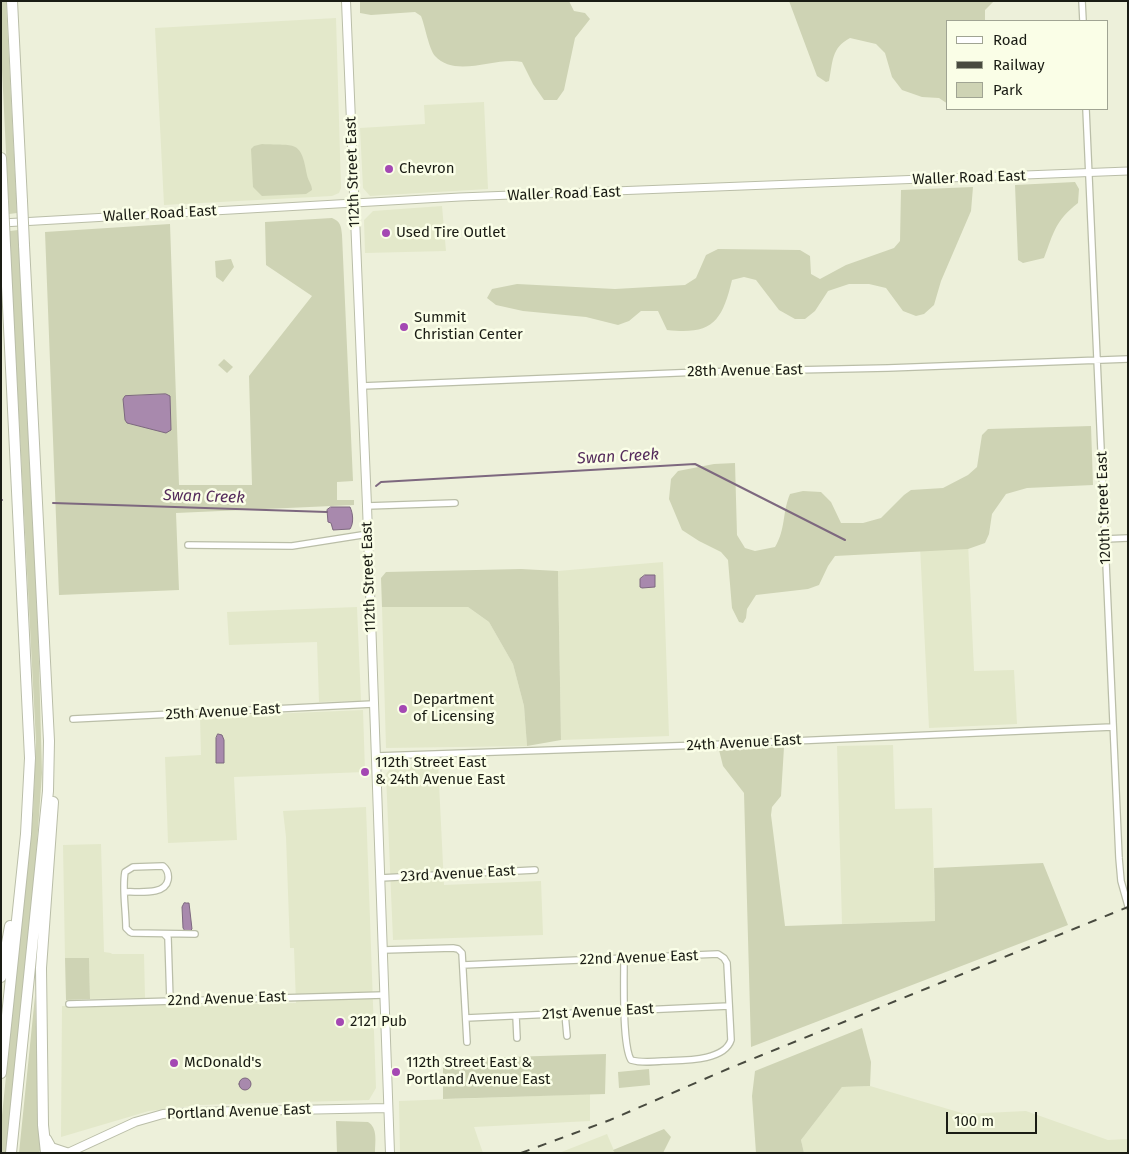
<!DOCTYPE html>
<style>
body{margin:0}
#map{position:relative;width:1129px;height:1154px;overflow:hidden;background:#edf0da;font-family:"Fira Sans",sans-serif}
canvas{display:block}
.frame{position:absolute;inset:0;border:2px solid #1a1c14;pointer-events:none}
.legend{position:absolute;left:946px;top:20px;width:162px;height:90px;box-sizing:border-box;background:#fafee7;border:1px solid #a0a493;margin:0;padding:6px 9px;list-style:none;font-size:15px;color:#1a1c14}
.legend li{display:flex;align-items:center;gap:10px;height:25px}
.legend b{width:25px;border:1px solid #a0a493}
.scale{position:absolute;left:946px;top:1112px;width:91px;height:22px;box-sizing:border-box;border:2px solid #1a1c14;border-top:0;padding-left:6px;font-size:15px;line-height:18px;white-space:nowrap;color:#1a1c14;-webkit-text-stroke:4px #fafee7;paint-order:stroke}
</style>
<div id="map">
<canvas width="1129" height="1154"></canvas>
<div class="frame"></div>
<ul class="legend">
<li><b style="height:6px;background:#fff"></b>Road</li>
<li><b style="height:6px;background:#484a3f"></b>Railway</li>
<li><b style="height:14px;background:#ced3b4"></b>Park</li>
</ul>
<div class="scale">100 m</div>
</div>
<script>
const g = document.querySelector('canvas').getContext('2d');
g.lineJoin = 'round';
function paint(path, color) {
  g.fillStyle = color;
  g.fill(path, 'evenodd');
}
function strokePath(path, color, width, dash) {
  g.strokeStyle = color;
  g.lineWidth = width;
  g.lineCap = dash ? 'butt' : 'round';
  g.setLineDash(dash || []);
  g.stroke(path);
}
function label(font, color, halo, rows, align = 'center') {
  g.font = font + ' "Fira Sans",sans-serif';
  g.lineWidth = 5;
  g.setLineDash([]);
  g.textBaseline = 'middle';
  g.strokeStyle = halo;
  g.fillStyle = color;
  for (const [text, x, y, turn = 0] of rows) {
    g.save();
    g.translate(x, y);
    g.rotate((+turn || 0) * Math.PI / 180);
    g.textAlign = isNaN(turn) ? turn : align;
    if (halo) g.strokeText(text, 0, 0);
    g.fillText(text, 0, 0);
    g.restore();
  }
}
paint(new Path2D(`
 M336,18l5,170 -2,5 -7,3 -168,9 -9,-177z
 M484,102l4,87 -118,7 -7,-8 -3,-60 65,-4 -1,-19z
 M442,206l4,45 -81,2 -1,-33 9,-9z
 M968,543l6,128 40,-1 3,54 -88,4 -9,-182z
 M663,562l6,174 -108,4 -3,-169z
 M357,607l4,94 -42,1 -2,-60 -88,3 -2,-33z
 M382,607h86l21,15 24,42 11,42 3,40 -141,2z
 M363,710l2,62 -131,5 3,63 -69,3 -3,-86 36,-2 -1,-38z
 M893,745l2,64 37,-1 3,113 -93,3 -5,-178z
 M438,763l6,122 97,-4 2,54 -150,5 -7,-166 7,-9z
 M366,807l10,281 -7,12 -169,5 -51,6 -88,26 1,-131 234,-3 -2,-55h-4l-4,-111 -3,-26z
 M101,844l3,108 7,1 1,1h32l1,44 -55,1 -1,-41h-24l-2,-113z
 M870,1086l95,28 61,-3 82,29 20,-1v14h-324l-3,-13 41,-53z
 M590,1094v27l-116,6 9,26h-83l-1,-52z
 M607,1134l8,19h-56z`), '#e3e8ca');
paint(new Path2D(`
 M1,1h5l11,212 -8,1 -8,-165z
 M360,1h209l5,10 11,2 5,6 -15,19 -11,52 -7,10h-13l-11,-16 -11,-22c-26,-6 -66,17 -87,-6 -6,-7 -10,-30 -14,-40l-6,-4 -44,3 -11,-2z
 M789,1h205l-9,9v11h-37v83l-9,-6 -17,-1 -20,-7 -10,-13 -7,-24 -9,-9 -26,-6c-19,10 -17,24 -21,43l-3,1 -9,-6z
 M262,144c33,2 39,-5 45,31 1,6 5,9 5,15l-6,4 -44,2 -9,-9 -2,-38 3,-3z
 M1075,182l4,7 -1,14c-23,18 -24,29 -34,55l-21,5 -5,-3 -3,-75z
 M973,187l-2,24 -30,70 -7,24 -10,9 -8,2 -13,-5 -17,-23 -17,-4h-20l-21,7 -13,20 -10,8h-10l-16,-9 -23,-30 -12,-3 -12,3c-10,42 -20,55 -65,50l-9,-19h-17l-12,10 -11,4 -32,-8 -63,-6 -27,-6 -9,-7 5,-9 25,-5 98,5 70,-4 11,-7 10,-23 12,-6 82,1 10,6 1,18 9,5 26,-14 48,-17 6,-7 1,-51z
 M332,218c9,4 9,8 10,17l11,246 -16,1v18h17v5l-178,8 3,77 -120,5 -14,-363 125,-8 9,261h73l-3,-109 63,-80 -46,-31 -1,-43z
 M18,230l20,397 4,146 -7,99 -29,281h-5v-28l32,-311 3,-72 -26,-496v-15z
 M231,259l3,8 -11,15 -7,-5 -1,-16z
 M224,359l9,8 -6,6 -9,-8z
 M1091,426l2,59 -66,3 -21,6 -14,20 -3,20 -4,9 -17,6 -133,7 -7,10 -9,19 -11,4 -52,6 -9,14 -1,9 -3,5 -4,-1 -7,-14 -4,-48 -7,-8 -22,-11 -17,-11 -13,-31 2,-20 7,-8 36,-7 21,-1 2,72 8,13 10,3 20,-4c11,-18 7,-34 15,-53l13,-3 18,1 10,10 10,21h22l18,-5 23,-23 7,-5 32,-2 25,-13 9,-8 5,-32 6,-6z
 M521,569l37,2 3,169 -34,6 -3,-40 -11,-42 -24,-42 -21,-15h-86l-1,-29 5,-6z
 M784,747l-3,49 -9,11 -1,8 14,111 150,-5 -1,-53 109,-5 25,62 -317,122 -7,-254 -21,-27 -4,-16z
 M65,958h24l1,41 -24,1z
 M35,996l5,154 -1,3h-20z
 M862,1028l9,34 -1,24 -28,1 -41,53 3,13h-48l-4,-57 3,-25z
 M606,1054l-1,40 -162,5v-40z
 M649,1069l1,16 -31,3 -1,-16z
 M336,1121l32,1c10,6 7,20 7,31h-38z
 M664,1129l7,8 -8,16h-48l-2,-3z`), '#ced3b4');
const water = new Path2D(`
 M166,394l4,2 1,34 -5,3 -39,-10 -2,-3 -2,-21 2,-3z
 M331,507h19c3,6 4,16 0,22l-17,1 -2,-7 -3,-1 -1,-12z
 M645,575h10v12l-13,1 -2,-1v-8z
 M218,734l4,1 2,5v23h-8v-25z
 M187,903h2l3,26 -2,2h-5l-2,-3 -1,-21 2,-4z
 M239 1084a6 6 0 1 1 12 0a6 6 0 1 1-12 0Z`);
paint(water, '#a889ad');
strokePath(water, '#7d687f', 1);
strokePath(new Path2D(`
 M376,486l5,-4 314,-18 150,76
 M1,500h1
 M53,503l274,9`), '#7d687f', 2);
const minor = new Path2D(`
 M1082,1l1,20
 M1086,109l33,749 2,23 7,25
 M362,386l338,-14 188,-4 240,-9
 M367,506l88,-3
 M1105,539l23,-1
 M188,545l104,1 76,-12
 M73,719l300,-15
 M376,756l326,-11 410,-18
 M380,878l155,-8
 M125,892c12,-1 40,4 43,-12 1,-6 0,-10 -5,-14l-30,1 -8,5c-3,17 1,38 1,56l4,4 2,1 63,1
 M164,934l4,4 2,63
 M383,950l70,-2 5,1 4,4 5,89
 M463,965l255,-11 6,4 3,5 4,77c-7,22 -50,20 -68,21 -11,1 -22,2 -32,-1 -9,-15 -7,-80 -7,-101
 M69,1004l315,-9
 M565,1014l2,22
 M516,1016l1,22
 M466,1018l263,-12`);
const tertiary = new Path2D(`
 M2,223l458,-26 668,-26`);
const secondary = new Path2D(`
 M346,1l21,505 23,647
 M68,1153l67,-31 28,-8 32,-2 193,-4`);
const motorway = new Path2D(`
 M12,1l10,200
 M1,158l2,44
 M1,977l9,-51
 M1,1073l25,-239 4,-76 -25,-513
 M46,1139l5,9 15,5
 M11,1153l37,-362 1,-50 -25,-496
 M46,1153l-3,-28 -2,-157 12,-166`);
strokePath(minor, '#babea8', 8);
strokePath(tertiary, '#babea8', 9);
strokePath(secondary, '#babea8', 10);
strokePath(motorway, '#babea8', 12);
strokePath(minor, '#fff', 5.5);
strokePath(tertiary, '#fff', 7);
strokePath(secondary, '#fff', 8);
strokePath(motorway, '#fff', 10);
strokePath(new Path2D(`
 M521,1153l89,-33 120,-52 398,-161`), '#484a3f', 2, [9, 9]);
const motorwayBridge = new Path2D(`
 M22,201l2,44
 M3,202l2,43`);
strokePath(motorwayBridge, '#babea8', 12, []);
strokePath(motorwayBridge, '#fff', 10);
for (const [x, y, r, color] of [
 [389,169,5,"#a448b3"],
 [386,233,5,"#a448b3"],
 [404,327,5,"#a448b3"],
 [403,709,5,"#a448b3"],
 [365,772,5,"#a448b3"],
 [340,1022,5,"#a448b3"],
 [174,1063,5,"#a448b3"],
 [396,1072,5,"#a448b3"]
]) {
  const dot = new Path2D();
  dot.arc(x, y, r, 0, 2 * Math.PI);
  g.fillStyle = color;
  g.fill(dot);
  strokePath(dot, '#fafee7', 2);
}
label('15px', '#1a1c14', '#fafee7', [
 ["Chevron",399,169],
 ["Used Tire Outlet",396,233],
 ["Summit",414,318],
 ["Christian Center",414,335],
 ["Department",413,700],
 ["of Licensing",413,717],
 ["112th Street East",375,763],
 ["& 24th Avenue East",375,780],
 ["2121 Pub",350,1022],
 ["McDonald's",184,1063],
 ["112th Street East &",406,1063],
 ["Portland Avenue East",406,1080]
], 'left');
label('15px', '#1a1c14', '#fafee7', [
 ["112th Street East",353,172,-92],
 ["Waller Road East",969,178,-2],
 ["Waller Road East",564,194,-2],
 ["Waller Road East",160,214,-3],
 ["28th Avenue East",745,371,-1],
 ["120th Street East",1104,508,-92],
 ["112th Street East",369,577,-92],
 ["25th Avenue East",223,712,-3],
 ["24th Avenue East",744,743,-3],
 ["23rd Avenue East",458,874,-3],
 ["22nd Avenue East",639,958,-2],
 ["22nd Avenue East",227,999,-2],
 ["21st Avenue East",598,1012,-3],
 ["Portland Avenue East",239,1112,-2]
]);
label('italic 16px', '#552c5c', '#fafee7', [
 ["Swan Creek",618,457,-3],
 ["Swan Creek",204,497,2]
]);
</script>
